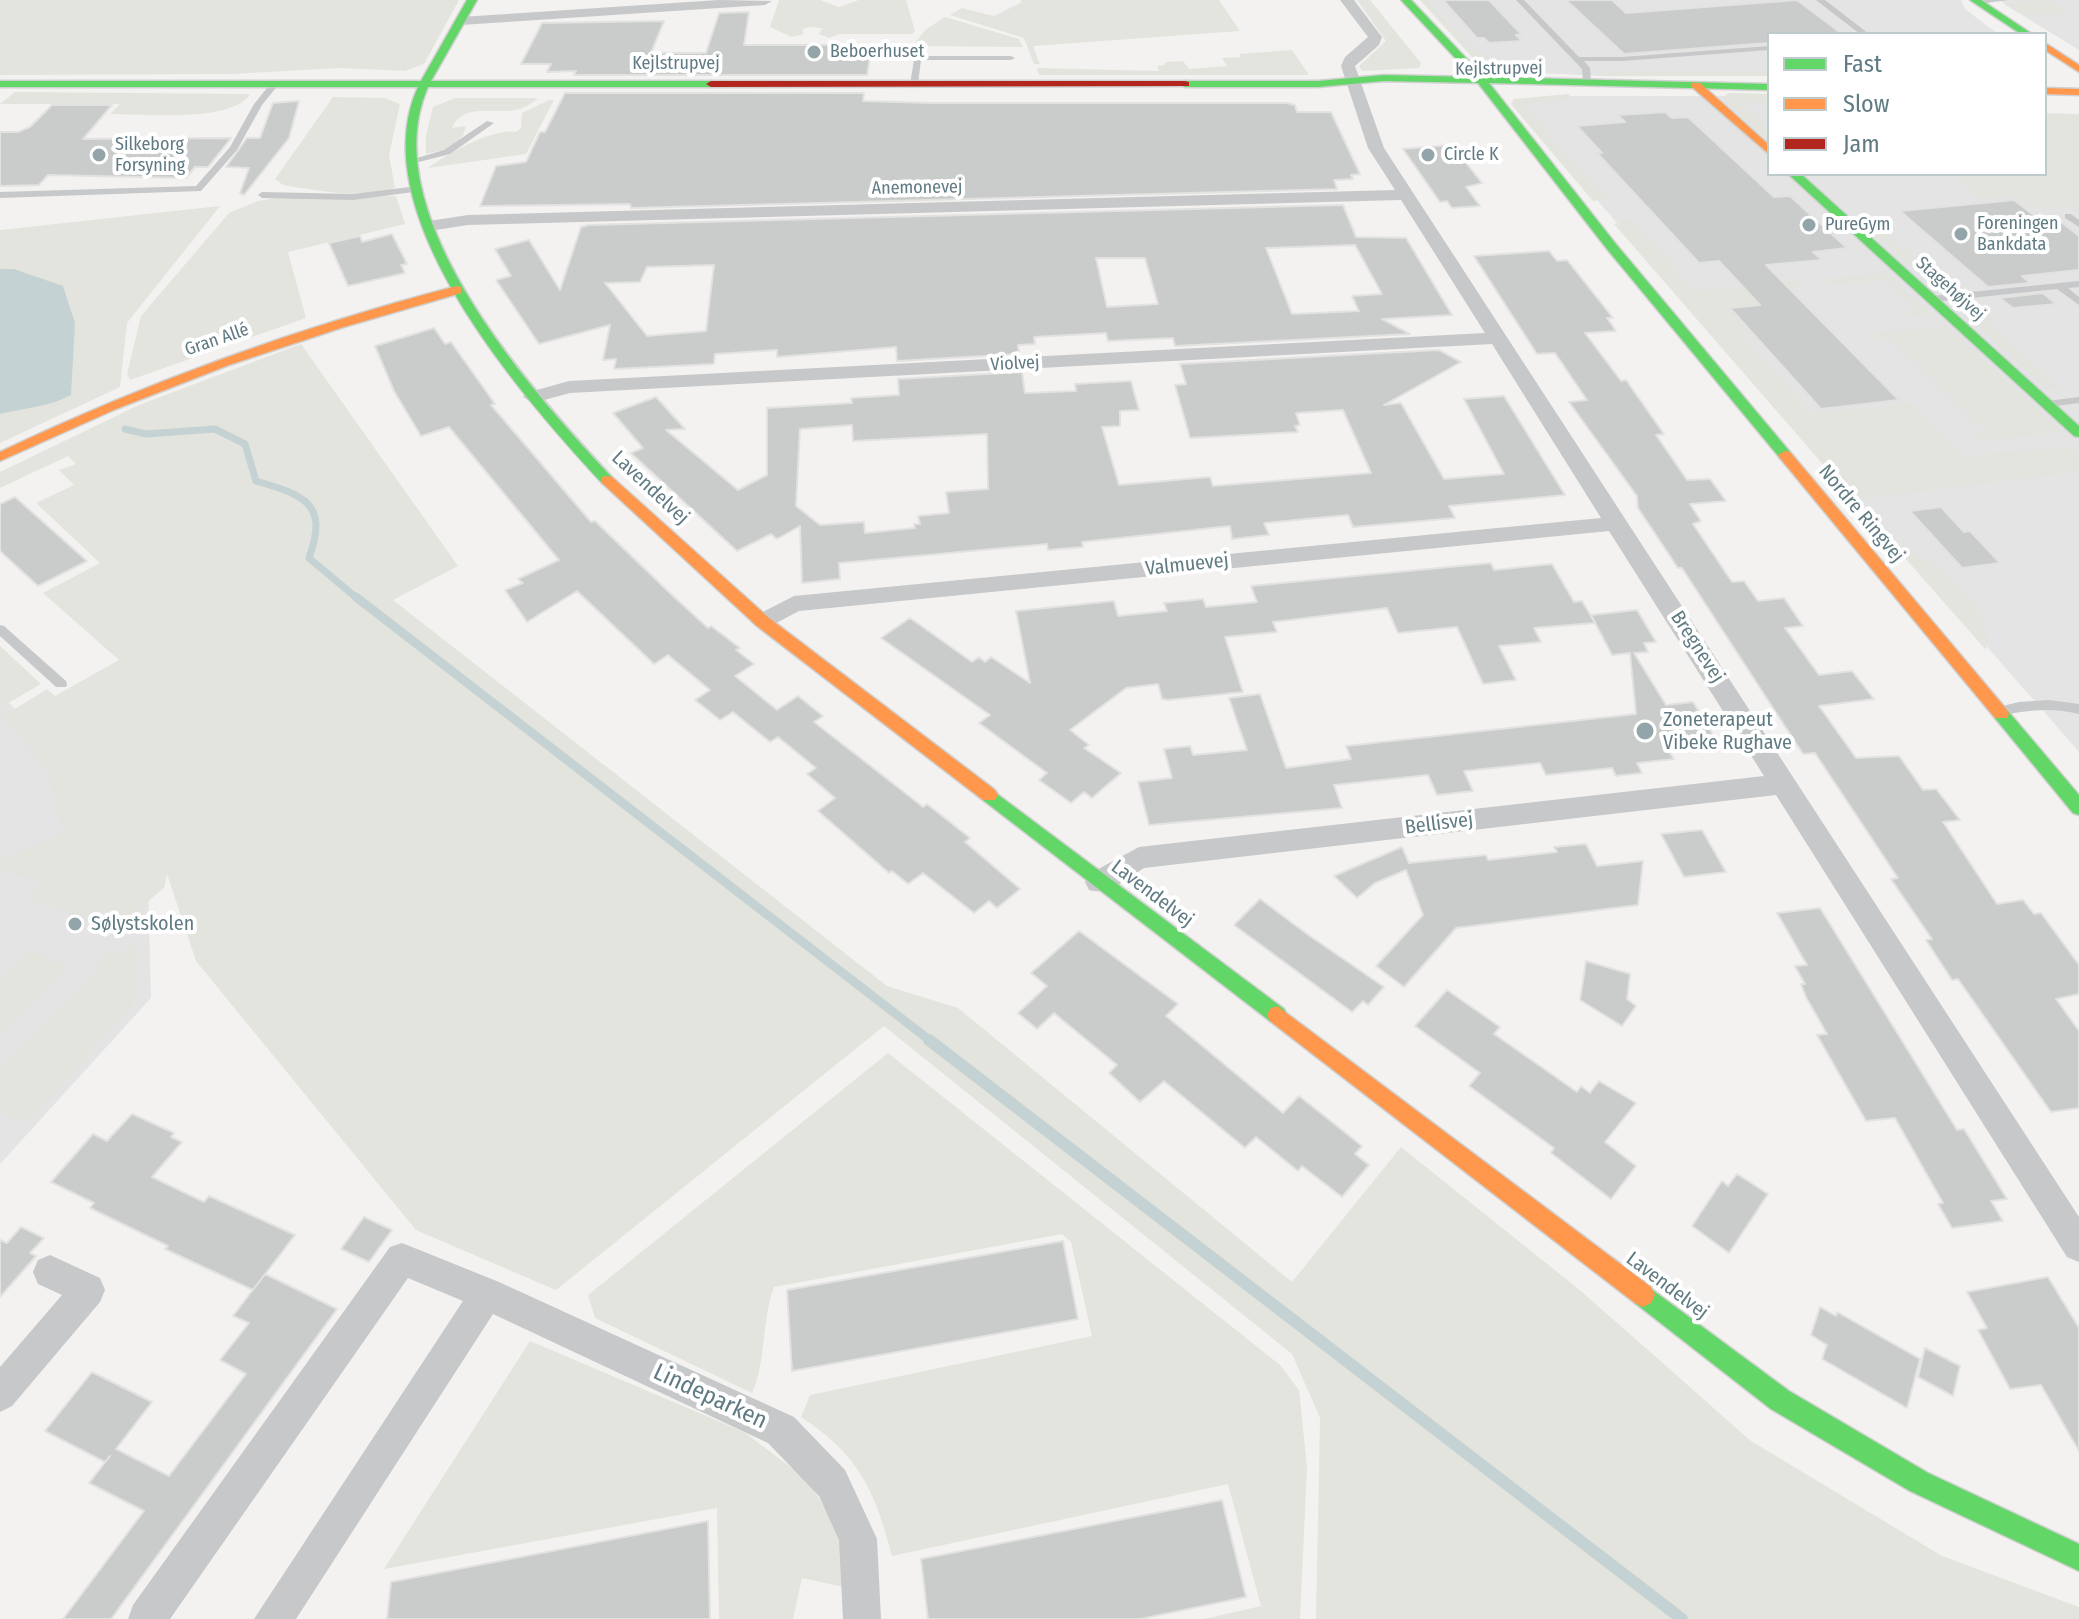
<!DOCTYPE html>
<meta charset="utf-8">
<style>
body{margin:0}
#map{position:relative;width:2079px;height:1619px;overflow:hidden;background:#f3f2f0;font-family:"Fira Sans Condensed",sans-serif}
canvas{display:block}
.legend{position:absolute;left:1767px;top:32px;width:280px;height:144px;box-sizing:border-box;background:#fff;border:2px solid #bfcacd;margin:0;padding:10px 14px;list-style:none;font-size:24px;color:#607b83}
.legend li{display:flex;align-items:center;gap:16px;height:40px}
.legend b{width:40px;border:2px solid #bfcacd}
</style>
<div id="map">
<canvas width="2079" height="1619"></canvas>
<ul class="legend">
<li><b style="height:10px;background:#63d668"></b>Fast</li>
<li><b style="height:10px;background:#ff974d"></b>Slow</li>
<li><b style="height:10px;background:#b3261e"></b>Jam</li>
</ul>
</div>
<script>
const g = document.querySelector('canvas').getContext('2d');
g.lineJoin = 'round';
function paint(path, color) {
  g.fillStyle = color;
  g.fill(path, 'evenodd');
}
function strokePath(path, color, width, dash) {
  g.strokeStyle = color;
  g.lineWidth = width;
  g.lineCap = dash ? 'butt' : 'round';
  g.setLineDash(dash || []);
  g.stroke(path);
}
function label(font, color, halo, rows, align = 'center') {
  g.font = font + ' "Fira Sans Condensed",sans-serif';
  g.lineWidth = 8;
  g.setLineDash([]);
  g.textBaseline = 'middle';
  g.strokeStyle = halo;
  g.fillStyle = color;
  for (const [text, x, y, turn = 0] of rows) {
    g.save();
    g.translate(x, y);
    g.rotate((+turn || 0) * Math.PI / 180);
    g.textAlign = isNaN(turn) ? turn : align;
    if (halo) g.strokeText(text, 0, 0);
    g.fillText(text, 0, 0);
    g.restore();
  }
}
paint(new Path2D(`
 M1421,0h540l4,9 33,25h-229v42h-166l-106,-5 -12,-2z
 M2000,0h79v50l-72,-44z
 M1550,96h219v78h276v-61l34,1v638l-565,-647z
 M0,693l147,158 4,147 -151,166z`), '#e3e4e3');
paint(new Path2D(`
 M0,0h459l-35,64 -19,7 -64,-3 -109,6 -232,1z
 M779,0h41l19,7 20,-7h47l9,31 -3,3h-73l-10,4 -10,-4 3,-6 -14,-1 -6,3 2,4 -12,3 -22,-10z
 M1020,0h199l21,31 -207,15 7,18h-6l-10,-26 -74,-23 12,-7 32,8 28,-14z
 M1357,0h13l51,63 -2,5 -57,3 -3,-5 27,-25z
 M1420,0h6l39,43 41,25h10l7,6 -40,-5z
 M2048,0l21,13 -42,2 -19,-10z
 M945,17l74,22 4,8 -110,-1 12,-16z
 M1292,50l17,25h-270l-2,-7 122,3 -2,-5 8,-1v-3l18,-1 6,8 38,-3 -5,-8 19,-1 -2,-3z
 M1598,71h171v5h-166z
 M15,92l235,2c-17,29 -107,20 -140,20l10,-10h-120z
 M1728,93l41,1v7l-28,2 28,26v11l-46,-42z
 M1568,94l5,5 -45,4 -1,7 79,89 -13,2 -82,-97 3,-5z
 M333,97l52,1 15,6 -11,51 6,33c-37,11 -75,3 -112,-3l-8,-6z
 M455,98h78l5,1c-6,4 -15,10 -23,11 -20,4 -53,-7 -63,18l14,-2 -3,10 -15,13 -22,5v-19l7,-28z
 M549,100h5l-28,54 -98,14c19,-14 65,-40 88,-36l5,-4 1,-15z
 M2045,114l34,1v97l-8,-6 -36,3 -18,-14 -36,3 -30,-24h94z
 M396,196l9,28 -117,28 18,66 -176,62 -3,-6 14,-58 88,-103 29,-12 24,-4z
 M220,206l-93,117 -7,64 -120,56v-213z
 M1861,211l89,80 -12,-2 -81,-71 -1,-5z
 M1630,220l65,71 100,-9 5,5 -43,3 12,14 -40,4 21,23 -10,2 71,82 98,-11 53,52 109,-8 8,8v15l-225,29 -240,-276z
 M1885,274l46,40 -23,2 -2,-5 11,-1 -31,-30 -55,4 -5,-5z
 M1976,302l17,17 -8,1 77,71 -18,-6 -87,-78 4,-4z
 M1946,326l116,106 -85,8 -3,-3 13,-4 -96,-95 -13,1 -8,-5z
 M301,344l157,222 -65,34 494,386 71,22 334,274 109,-135 180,144 170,150 191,115 137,51v12h-763l4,-201 -28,-64 -408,-328 -328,264 -140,-60 -220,-269 -29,-87 -3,14 -45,38 -92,-27 14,-18 -41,-10v-11l67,-28 -8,-15 -11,-48 -46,-52 45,-28 8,7 64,-36 -76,-67 57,-30 -64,-60 38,-18 -15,-15 17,-6 -8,-8 -68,32v-16l139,-67z
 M1889,540c36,12 107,68 97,110z
 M0,646l41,38 -41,24z
 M138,944l-5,59 -105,119 -28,-11v-43l93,-93 13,-18z
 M30,951l39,16 -69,68v-56z
 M888,1053l392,312 19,25 8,77 -7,152h-96l57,-13 -33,-122 -336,72c-17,-65 -33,-101 -91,-139l9,-22 282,-59 -21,-94 -9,-8 -288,53c-13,35 -7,72 -22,106l-157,-75 -7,-23z
 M530,1341l214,91 65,49 33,58 6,49 -46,-10 -9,41h-74l-2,-111 -333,61z`), '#e2e4dd');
paint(new Path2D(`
 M0,269h14l49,17 12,37 -4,72c-22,12 -47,13 -71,19z`), '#c5d2d3');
strokePath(new Path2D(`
 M125,429l21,5 69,-5 30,15 11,37c48,14 73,22 53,77l49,41`), '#c5d2d3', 7);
strokePath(new Path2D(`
 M356,597l576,445`), '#c5d2d3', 9);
strokePath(new Path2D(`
 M929,1040l753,579`), '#c5d2d3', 12);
const building = new Path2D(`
 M1443,0h46l33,35h-6l6,6 -33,2 -5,-5h-7z
 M1566,0h46l14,13 171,-13 45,34h-73v9l-145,11z
 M749,12l-5,33h128l-5,30h-293l2,-4 -29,1 4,-8h-30l21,-41 122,-2 -13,32h55l13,-40z
 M565,93h299l-1,8 68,2h356l8,2 2,7h34l29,62 -9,1 2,4 -19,1 3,9 -706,19 -1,-4 -150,2 16,-40 30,-4 14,-30h5z
 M299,101l-10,37 -45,57 -4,-2 9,-25 -23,-1 21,-29h13l13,-35z
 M52,105h60l-29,34 148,-1 -23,29h-13l-9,11 -138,-3 -9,10 -39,1v-54h18l12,-5z
 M1665,112l7,6 16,-1 86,80 16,-1 57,52 -34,4 9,8 -56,5 133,135 -78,9 -91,-101 30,-3 -41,-44 -20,2 -102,-110h5l-25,-27 48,-4 -7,-7z
 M1452,145l30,38 -16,4 14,19 -28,2 -5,-7 -7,1 -37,-53z
 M2014,200l22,17 16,-2 27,21v34l-57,6 8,7 -42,4 -88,-76z
 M1343,205l13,32 50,1 46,77 -70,4 28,15 -235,12 -2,-8 -65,3 -2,-8 -72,4 1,7 -17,1 1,9 -122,7 -1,-14 -119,10v-7l-62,4 -1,10 -100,5 2,-10 -13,1 7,-35 -71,19 -43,-64 15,-4 -16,-27 34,-9 31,50 21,-63 8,-2zM1355,245l27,49 -30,2 7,15 -67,3 -26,-66zM1096,258h49l13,46 -51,3zM714,265l-8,66 -59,5 -42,-53 35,-1 7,-15z
 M392,234l15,30 -6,1 4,8 -57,13 -19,-43 31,-7 2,6z
 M1549,251l8,10 10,-1 46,58h-6l9,13 -31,2 36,48 5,-1 38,54 -8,1 31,45 23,-1 16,22 -36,3 11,17 -8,3 39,58 12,-1 14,20 26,-3 19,28 -18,2 34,47 33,-4 22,28 -55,7 37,52 43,-2 24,34 13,-1 24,31 -17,2 54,82 26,-4 11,14 7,-1 38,52v29l-23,5 23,32v77l-28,4 -93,-133 -6,1 -26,-40 6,-1 -41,-60 7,-1 -83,-125 -12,1 -121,-186h-4l-40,-60 -1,-12 -68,-94 18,-2 -32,-47 -18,1 -63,-98z
 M2043,293l13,11 -43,4 -13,-10z
 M434,328l11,16 6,-2 44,62 -4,1 100,117 4,-1 79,76 34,31 3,-2 29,22 -4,2 18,14 -19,12 42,34 21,-14 25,20 -9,6 109,85 4,-3 43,34 -5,4 55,47 -23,19 -8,-7 -15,12 -51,-40 -15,11 -16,-13 -3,2 -71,-62 17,-13 -28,-24 9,-6 -38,-31 -8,5 -37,-30 -13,8 -25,-20 15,-10 -42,-35 -14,9 -77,-73 -50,31 -22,-32 18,-7 -5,-4 41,-19 -110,-133 -28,9 -27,-45 -19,-45z
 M1439,350l22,12 -77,43 17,-2 43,76 60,-5 -40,-75 40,-3 61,99 -116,11 6,12 -102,9 -5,-12 -84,8 5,12 -37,4 -2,-13 -148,16 1,5 -35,3 -1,-6 -208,19 1,16 -38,4 -2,-57 -23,13 -6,-5 -34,17 -106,-98 12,-5 -30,-35 43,-16 29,32 -19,1 72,60 29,-15v-67l85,-5 -1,-5 48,-3 -1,-16 124,-7 3,21 51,-2 -1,-7 56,-3 8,29 -19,1v15l-18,1 17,58 91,-8 3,9 158,-13 -28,-63 -47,3 4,12 -5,1 3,6 -108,6 -15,-53 11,-1 -6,-20zM852,425l1,16 134,-7 1,55 -42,3 3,21 -31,3 2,8h-6l1,4 -50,5 -1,-11 -44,3 -24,-19 4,-77z
 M15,497l72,64 -49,25 -38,-35v-47z
 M1941,507l23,25 6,-1 30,32 -38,5 -52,-57z
 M1491,563l3,7 58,-6 22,38 8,-1 13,22 -61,5 7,14 -42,4 17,34 -33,4 -26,-57 -59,6 -11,-25 -114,14 4,10 -52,5 18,55 -75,8 -6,-1 -4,-15 -32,4 -56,42 19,15 -5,3 37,25 -29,25 -8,-6 -13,11 -32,-23 8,-7 -68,-50 11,-8 -109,-77 29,-20 62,44 7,-5 6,5 6,-5 39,26 -14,-72 98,-10 4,15 49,-5 -3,-8 39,-4 3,8 51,-5 -6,-16z
 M1637,610l19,32 -12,1 4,9 -14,1 32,52 27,-3 24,39 -51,6 8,12 -37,4 5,10 -26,3 -4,-8 -66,7 -6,-12 -76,8 9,20 -36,4 -9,-20 -94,10 8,23 -193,17 -11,-43 34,-4 -8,-29 26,-3 3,9 54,-5 -18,-52 31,-4 26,74 65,-9 -5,-13 290,-32 -6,-61 -18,2 -21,-40z
 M1702,830l24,42 -42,5 -23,-43z
 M1586,844l11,22 46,-5 -5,44 -182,23 -52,59 -28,-21 47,-51 -17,-45 -31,13 -18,15 -23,-22 68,-29 7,16 77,-8 2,5 69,-8 -3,-5z
 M1260,899l47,35 77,53 -16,18 -5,-4 -11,11 -118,-87z
 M1820,908l137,222 7,-1 43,70 -16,2 12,20 -51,7 -14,-24 5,-1 -48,-85 -29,3 -49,-86 10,-1 -21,-37 -5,-13h4l-10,-18 12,-1 -30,-52z
 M1079,931l99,73 -12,12 117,97 16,-17 63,50 -7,8 14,11 -27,32 -40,-31 -4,5 -42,-34 -11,11 -81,-67 -24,21 -31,-29 8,-8 -63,-52 -17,16 -19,-16 29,-27 -16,-13z
 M1586,961l44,13 -3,25 9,7 -14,20 -42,-26z
 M1447,990l53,37 -6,7 83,58 4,-6 9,7 9,-12 37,22 -31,39 31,24 -25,33 -60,-46 3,-5 -85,-62 11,-13 -65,-47z
 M132,1114l42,19 -3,4 11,5 -30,35 52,25 5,-6 86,39 -42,55 -88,-41 3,-3 -78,-38 4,-5 -43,-21 42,-48 14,7z
 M1737,1174l31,20 -39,59 -37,-27 30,-45 6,5z
 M364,1217l28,13 -23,32 -28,-13z
 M21,1227l23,11 -14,15 6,3 -36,41v-57l7,3z
 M1063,1241l15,78 -286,52 -5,-81z
 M265,1274l72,35 -226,310h-48l81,-108 -55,-28 21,-27 -5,6 -60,-31 47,-59 60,30 -36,47 53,27 77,-102 -26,-14 29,-37 -16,-7z
 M2048,1277l31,51v123l-38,-66 -31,4 -32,-59 9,-2 -20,-36z
 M1820,1307l16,9 1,-4 83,47 -13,49 -85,-49 5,-14 -16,-10z
 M1925,1348l35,18 -7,30 -35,-19z
 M1222,1500l24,97 -106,22h-212l-7,-60z
 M708,1521l2,98h-323l4,-37z`);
paint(building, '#c9cccb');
strokePath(building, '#e2e2e0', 2);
const fast = new Path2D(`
 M467,0h10l-46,81h280l5,3 -5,3h-283c-56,126 104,305 184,390v6h-10c-80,-87 -242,-270 -184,-396h-418v-6h421z
 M1401,0h10l73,77 285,7v6l-280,-7 126,160 175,209v6h-10l-173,-209 -129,-166 -94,-2 -66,6h-133l-5,-3 5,-3h133l66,-6 89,2z
 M1970,0h11l51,34h-11z
 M1788,174h13l278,252v11l-5,-1z
 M2001,708l6,2 72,85v20l-6,-2 -78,-95 -2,-4z
 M989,788l295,221 3,6 -3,6 -7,3 -7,-3 -287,-221 -3,-5 3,-5z
 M1643,1283l146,108 139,82 151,71v27l-169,-80 -139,-82 -136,-106 -4,-8 4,-8z`);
const slow = new Path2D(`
 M2045,43l34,22v7l-34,-22z
 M1692,83h8l69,62v9l-77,-67z
 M2045,88l34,1v6l-34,-1z
 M457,286l4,1v6l-117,34 -115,38 -113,44 -116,52v-9c147,-70 300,-125 457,-166z
 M1785,451l5,1 217,258 2,4 -2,4h-12l-215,-260 -2,-3z
 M607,476l5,1 157,141 226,172 3,5 -3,5h-12l-226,-174 -155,-143v-6z
 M1277,1006l374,281 4,8 -4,8 -8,4 -8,-4 -365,-282 -3,-6 3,-6z`);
const jam = new Path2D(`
 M1185,81l4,1v4l-478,1 -5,-3 5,-3z`);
strokePath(fast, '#cfd0d0', 3);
strokePath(slow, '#cfd0d0', 3);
strokePath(jam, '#cfd0d0', 3);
paint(new Path2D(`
 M1516,0h8l55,57h43l147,-11v4l-147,11h-38l6,7 1,13 -4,2 -4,-2 -1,-12z
 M1816,0h9l44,34h-9z
 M1975,0h33l-30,4z
 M892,56h119l4,2 -4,2h-90l-3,24 -4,2 -4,-2 4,-24h-25v-4z
 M272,82l7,2 -17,21 -25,45 -36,41 -201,7v-6l196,-6 34,-39 24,-43z
 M487,121l7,2 -44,31 -39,10 -4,-3 37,-11z
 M418,186l4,3 -1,2 -68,9 -91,-2 -4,-3 4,-3 91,2z
 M2065,214h6l8,6v7l-14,-9z
 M2079,281v6l-11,1 11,9v8l-22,-16 -125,13 -5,-3 5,-3z
 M2079,397v6l-32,4 -5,-3 5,-3z
 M0,625l4,1 62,55 1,3 -1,3h-10l-56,-51z
 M2049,700l30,4v10c-27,-7 -53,-4 -80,2l-7,-5 2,-3 25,-6z`), '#c7c8c9');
paint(new Path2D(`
 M719,0l53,1 -7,4 -304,20 -7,-4 7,-4z
 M1340,0h14l28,37 -3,8 -24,21 29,82 695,1069v45l-12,-5 -291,-462 -632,73c-16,10 -35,28 -55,22l-4,-8 4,-8 50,-27 625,-71 -155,-245 -810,80 -36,19 -12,-8 4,-6 39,-20 807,-78 -109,-174 -922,49 -37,10 -10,-6 3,-4 43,-12 916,-48 -84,-133 -933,25 -39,6 -8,-5 8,-5 39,-6 927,-25 -27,-42 -27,-82 4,-9 23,-20z
 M402,1243l97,39 295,135 51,53 26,56 6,13 4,80h-38l-4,-79 -20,-44 -51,-53 -275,-129 -197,305h-42l209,-318 -55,-23 -238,341h-42l5,-14 257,-358z
 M50,1255l50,23 5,12 -5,12 -88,104 -12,6v-45l62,-72 -24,-11 -5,-12 5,-12z`), '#c7c8c9');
paint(fast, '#63d668');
paint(slow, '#ff974d');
paint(jam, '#b3261e');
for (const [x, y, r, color] of [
 [814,52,8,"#93a5a9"],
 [99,155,8,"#93a5a9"],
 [1428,155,8,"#93a5a9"],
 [1809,225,8,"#93a5a9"],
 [1961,234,8,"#93a5a9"],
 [1645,731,10,"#93a5a9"],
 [75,924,8,"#93a5a9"]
]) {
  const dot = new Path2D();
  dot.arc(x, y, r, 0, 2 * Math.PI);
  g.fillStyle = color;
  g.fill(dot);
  strokePath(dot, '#fff', 3);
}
label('18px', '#607b83', '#fff', [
 ["Beboerhuset",830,52],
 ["Silkeborg",115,145],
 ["Forsyning",115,166],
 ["Circle K",1444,155],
 ["Foreningen",1977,224],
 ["Bankdata",1977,245],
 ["PureGym",1825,225]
], 'left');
label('18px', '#607b83', '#fff', [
 ["Kejlstrupvej",676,64],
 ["Kejlstrupvej",1499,69,-1],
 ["Anemonevej",917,188,-1],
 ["Stagehøjvej",1950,289,42],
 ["Gran Allé",217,340,-19],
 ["Violvej",1015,364,-3]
]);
label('20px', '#607b83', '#fff', [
 ["Lavendelvej",650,488,43],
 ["Nordre Ringvej",1861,514,50],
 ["Valmuevej",1187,565,-6],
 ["Bregnevej",1697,647,57],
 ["Bellisvej",1439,824,-7],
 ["Lavendelvej",1152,894,37],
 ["Lavendelvej",1667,1286,37]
]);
label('20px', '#607b83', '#fff', [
 ["Zoneterapeut",1663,720],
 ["Vibeke Rughave",1663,743],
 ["Sølystskolen",91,924]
], 'left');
label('24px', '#607b83', '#fff', [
 ["Lindeparken",710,1397,25]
]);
</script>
